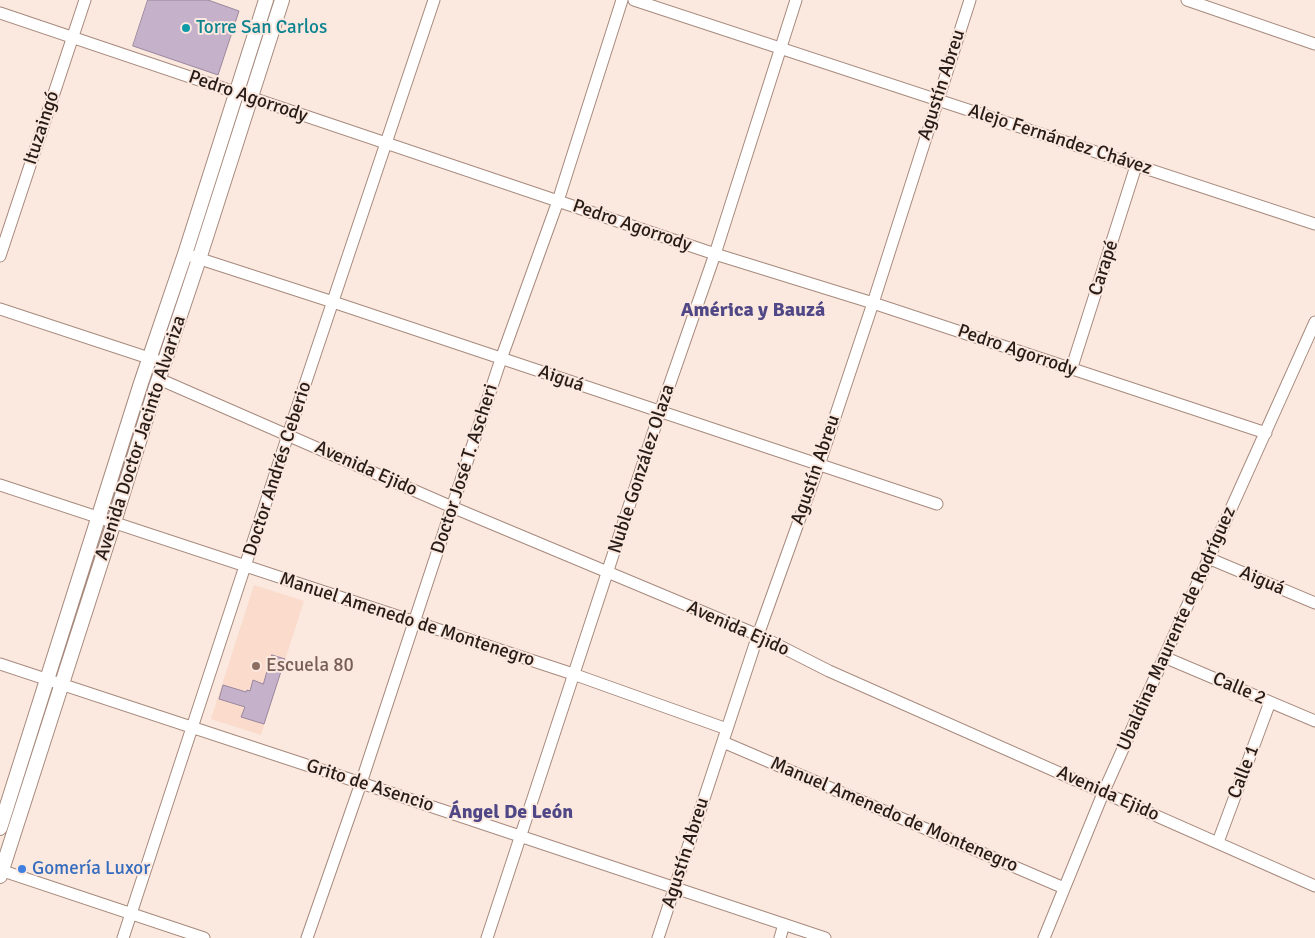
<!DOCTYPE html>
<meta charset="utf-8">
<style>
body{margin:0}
canvas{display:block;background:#fbe8df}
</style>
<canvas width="1315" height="938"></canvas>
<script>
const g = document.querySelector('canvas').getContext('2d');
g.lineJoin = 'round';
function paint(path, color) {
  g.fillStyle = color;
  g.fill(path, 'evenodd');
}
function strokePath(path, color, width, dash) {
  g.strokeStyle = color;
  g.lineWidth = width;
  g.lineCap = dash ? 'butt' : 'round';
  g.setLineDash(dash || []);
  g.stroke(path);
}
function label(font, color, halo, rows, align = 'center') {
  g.font = font + ' Signika,sans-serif';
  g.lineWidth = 4;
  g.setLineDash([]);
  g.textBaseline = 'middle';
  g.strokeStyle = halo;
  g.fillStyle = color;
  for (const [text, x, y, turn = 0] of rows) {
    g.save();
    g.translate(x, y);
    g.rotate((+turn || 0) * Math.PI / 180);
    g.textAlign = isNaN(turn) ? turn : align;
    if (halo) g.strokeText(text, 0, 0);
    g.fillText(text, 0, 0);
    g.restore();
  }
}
paint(new Path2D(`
 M254,585l50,16 -43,134 -50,-16z`), '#fadbcc');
paint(new Path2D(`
 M153,365l2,1 -18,57 2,4 -26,77h-1l-2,-3z
 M100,535l3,1 -41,128h-1l-2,-1z`), '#bdd5b7');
const building = new Path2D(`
 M148,0h60l31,11 -21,64 -85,-29z
 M272,655l13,4 -21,65 -23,-7 4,-10 -26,-8 4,-14 23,7 1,-2 3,1 3,-11 10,4z`);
paint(building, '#c5b1c9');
strokePath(building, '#9a879e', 1);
const minor = new Path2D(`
 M634,0l681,224
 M1187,0l128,44
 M0,13l715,241 158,49 393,130
 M185,254l148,48 604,202
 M0,256l85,-256
 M0,309l164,54
 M1071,370l65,-204
 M159,379l293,128 306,128 71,36 486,215
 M0,485l573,189 154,55
 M1208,558l107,45
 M1164,657l151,64
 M0,664l361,119 464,155
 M723,742l341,146
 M1218,842l52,-140
 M0,870l204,68
 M123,938l165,-503 146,-435
 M307,938l54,-155 140,-424 57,-158 64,-201
 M487,938l173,-526 55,-158 81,-254
 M658,938l100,-303 61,-170 54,-162 97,-303
 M780,938l4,-14
 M1044,938l60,-147 211,-469`);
const major = new Path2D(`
 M0,828l141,-445 44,-129 81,-254
 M0,876l114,-354 41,-132 44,-131 83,-259`);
strokePath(minor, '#a78a7d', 13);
strokePath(major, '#a78a7d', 16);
strokePath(minor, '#fff', 11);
strokePath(major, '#fff', 14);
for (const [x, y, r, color] of [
 [186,28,5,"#0f9aa8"],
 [256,666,5,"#8d6e63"],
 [22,869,5,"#3f7fe0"]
]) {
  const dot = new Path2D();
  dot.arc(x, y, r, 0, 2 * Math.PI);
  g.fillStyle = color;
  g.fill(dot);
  strokePath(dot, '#fbe8df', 2);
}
label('19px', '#0d838f', '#fbe8df', [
 ["Torre San Carlos",196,28]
], 'left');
label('19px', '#271c17', '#fbe8df', [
 ["Agustín Abreu",942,85,-72],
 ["Pedro Agorrody",248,97,19],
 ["Ituzaingó",42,128,-72],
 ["Alejo Fernández Chávez",1060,140,18],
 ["Pedro Agorrody",632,226,19],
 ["Carapé",1104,268,-72],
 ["Pedro Agorrody",1017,351,19],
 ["Aiguá",561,379,19],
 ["Avenida Doctor Jacinto Alvariza",141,438,-72],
 ["Doctor Andrés Ceberio",278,469,-72],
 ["Avenida Ejido",366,469,24],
 ["Doctor José T. Ascheri",465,469,-72],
 ["Nuble González Olaza",642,469,-72],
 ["Agustín Abreu",816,470,-71],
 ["Aiguá",1262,581,23],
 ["Manuel Amenedo de Montenegro",407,620,18],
 ["Avenida Ejido",738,629,24],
 ["Ubaldina Maurente de Rodríguez",1177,629,-66],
 ["Calle 2",1239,689,23],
 ["Calle 1",1244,772,-69],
 ["Grito de Asencio",370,786,18],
 ["Avenida Ejido",1108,794,24],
 ["Manuel Amenedo de Montenegro",894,815,23],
 ["Agustín Abreu",686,853,-72]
]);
label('19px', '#785e54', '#fbe8df', [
 ["Escuela 80",266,666]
], 'left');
label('19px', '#366cbe', '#fbe8df', [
 ["Gomería Luxor",32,869]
], 'left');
label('bold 20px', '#504886', '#fbe8df', [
 ["América y Bauzá",753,311],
 ["Ángel De León",511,813]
]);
</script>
